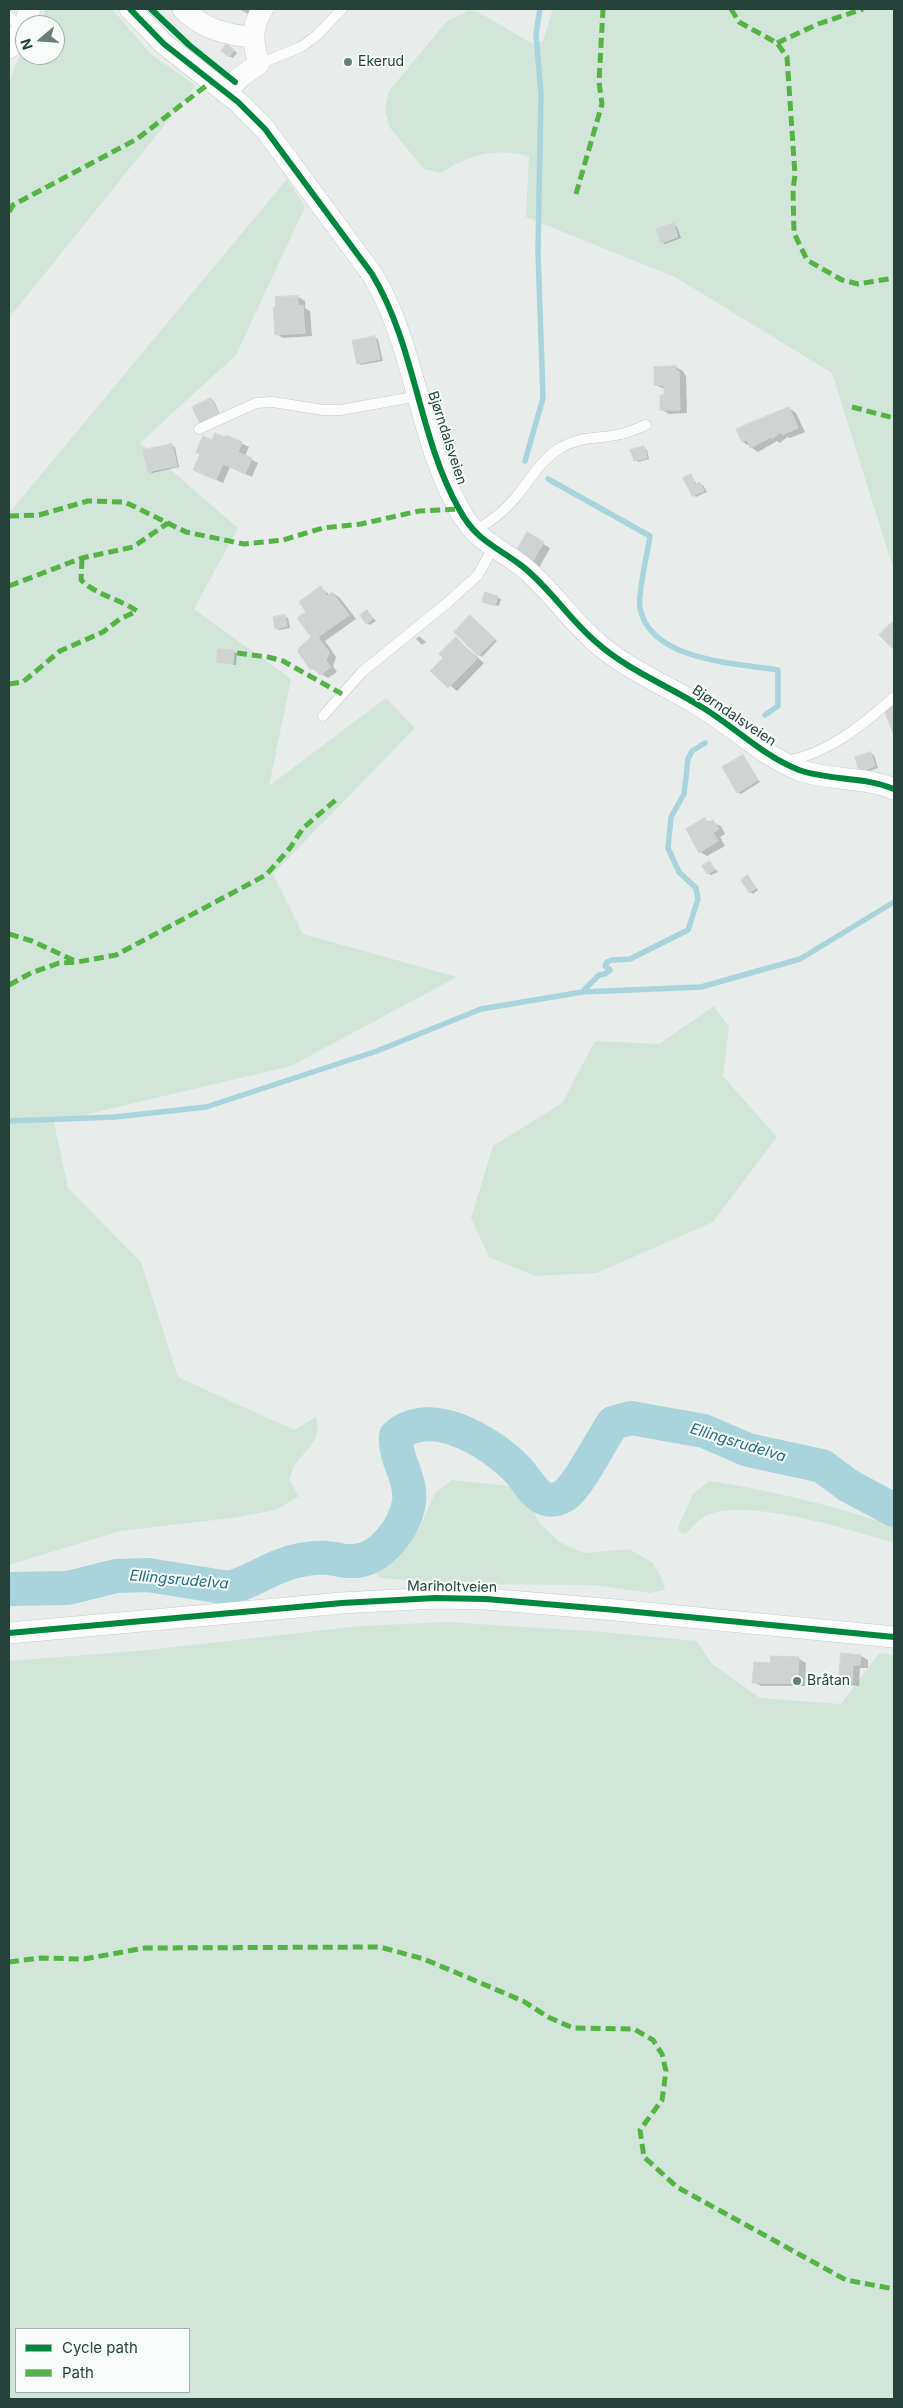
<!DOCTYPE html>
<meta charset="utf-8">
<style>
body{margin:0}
#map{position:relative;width:903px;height:2408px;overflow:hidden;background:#e8edeb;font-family:Inter,sans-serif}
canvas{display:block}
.frame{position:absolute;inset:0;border:10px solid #24423a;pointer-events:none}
.legend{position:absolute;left:15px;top:2328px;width:175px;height:65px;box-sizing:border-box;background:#f7fbf9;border:1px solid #a3b1ad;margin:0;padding:6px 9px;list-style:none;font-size:15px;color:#24423a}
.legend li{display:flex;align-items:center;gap:10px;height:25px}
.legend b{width:25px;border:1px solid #a3b1ad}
.north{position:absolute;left:15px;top:15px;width:50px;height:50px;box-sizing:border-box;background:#f7fbf9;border:1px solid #a3b1ad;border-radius:50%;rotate:252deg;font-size:14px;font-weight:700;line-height:20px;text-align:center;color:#24423a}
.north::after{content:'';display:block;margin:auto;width:18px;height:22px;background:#697e78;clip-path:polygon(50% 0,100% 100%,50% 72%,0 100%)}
</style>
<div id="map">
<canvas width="903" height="2408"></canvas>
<div class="frame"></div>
<ul class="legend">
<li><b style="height:6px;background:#00873e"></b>Cycle path</li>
<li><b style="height:6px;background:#55b346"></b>Path</li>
</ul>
<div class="north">N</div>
</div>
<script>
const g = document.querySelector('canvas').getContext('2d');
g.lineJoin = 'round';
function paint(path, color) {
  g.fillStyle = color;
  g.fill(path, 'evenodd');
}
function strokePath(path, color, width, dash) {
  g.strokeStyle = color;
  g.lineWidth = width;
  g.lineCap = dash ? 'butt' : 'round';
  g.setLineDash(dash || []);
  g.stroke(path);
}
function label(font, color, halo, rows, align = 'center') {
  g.font = font + ' Inter,sans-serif';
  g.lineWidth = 4;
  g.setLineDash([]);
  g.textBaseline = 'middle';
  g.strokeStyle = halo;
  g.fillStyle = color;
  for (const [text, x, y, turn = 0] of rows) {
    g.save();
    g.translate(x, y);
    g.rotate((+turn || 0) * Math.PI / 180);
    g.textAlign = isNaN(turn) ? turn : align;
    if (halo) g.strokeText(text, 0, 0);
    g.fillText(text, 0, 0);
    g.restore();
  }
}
paint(new Path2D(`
 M45,9h67l39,45 45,32 -187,232v-232l5,-19 11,-18v6h30v-30h-15z
 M553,9h341v562l-62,-198 -157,-96 -149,-60 3,-61c-33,-8 -60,-2 -88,17l-17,-4 -34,-41 -5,-18 4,-19 58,-70 22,-11 11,3 53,31 10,-3z
 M287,179l18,28 -69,148 -96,88 98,85 -44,81 97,70 -22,107 117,-88 29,30 -142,146 30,60 154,43 -166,89 -237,56 14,66 73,74 37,115 116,53 22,-13c7,22 -10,32 -21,48 -3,4 -4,10 -6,15l10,16 -23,14 -44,8 -112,13 -111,34v-1052z
 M714,1006l15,21 -6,49 54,61 -64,85 -116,51 -62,3 -46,-19 -18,-39 22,-72 69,-43 33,-62 64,3z
 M452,1480l57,6 16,10 15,28 20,18 24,11 45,-4 24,14 10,18 2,9 -15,3 -55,-8 -127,-1 -88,-6 -4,-5 42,-42 17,-38z
 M709,1481c63,9 125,25 185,45v17c-40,-12 -156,-49 -192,-25 -6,4 -11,11 -16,16l-6,-2 -2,-5 15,-33z
 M447,1622l156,10 94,9 15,23 48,34 81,6 38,-51 15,2v744h-885v-738l139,-11 212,-24zM189,2329v63h-173v-63z`), '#d1e6d8');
paint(new Path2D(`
 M239,9h18l-7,6z
 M231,47l6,6 -4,5 -4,-2z
 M674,225l3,2 4,11 -16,6 -3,-2z
 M298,297l7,4v7l5,3 2,25 -29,2 -7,-4z
 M374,337l4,2 5,22 -22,4 -3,-2z
 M676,367l7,4 3,5 1,37 -18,1 -7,-4 3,-21 -10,-4z
 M211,399l3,2 7,16 -27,-10z
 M789,408l7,5 9,19 -15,6 -3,-1 -7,6 -3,-2 -19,11 -15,-10 -5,-13z
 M227,436l22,11 -4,9 13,7 -6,14 -22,-10 -7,16 -21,-9z
 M171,445l4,2 4,20 -27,6 -3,-2z
 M644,448l3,2 2,9 -11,3 -3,-2z
 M691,476l6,8 6,1 4,7 -11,5 -3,-2z
 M527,534l23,14 -11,20 -23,-14z
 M321,588l9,7 3,-2 7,5 16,21 -31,22 11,16 -3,9 4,6 -9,6 -17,-10 1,-31 -5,-25z
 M486,594l15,5 -2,7 -12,-3z
 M367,611l9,10 -6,4 -3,-2z
 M284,616l4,2 2,10 -11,2 -3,-2z
 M470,616l27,25 -15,16 -3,-2z
 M419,636l7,6 -4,3 -6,-6z
 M456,639l28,24 -27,28 -25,-20 13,-13z
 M233,651l4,2 -1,12 -18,-3z
 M871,753l3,2 4,13 -14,5 -4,-2z
 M743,756l17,26 -19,12 -3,-2z
 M705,820l16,6 4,8 -5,3 5,9 -18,10 -7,-4z
 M710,863l8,9 -7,3 -3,-2z
 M748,877l10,13 -5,4 -3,-2z
 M842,1654l19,2 7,4v8h-8l-1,18 -11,-1 -7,-5z
 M798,1658l8,5 -1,23h-44l-7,-4 18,-18z`), '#0003');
strokePath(new Path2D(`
 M525,461l18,-63 -5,-147 3,-157 -5,-60 4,-25
 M548,479l102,57c-2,15 -13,60 -10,72 10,53 96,55 138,62v36l-13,9
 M582,992l17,-17 6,-1 5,-4 -5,-4 2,-4 5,-2 18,-1 58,-29 10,-31 -2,-11 -17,-16 -11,-24 3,-31 13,-23 4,-35 4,-8 13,-8
 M9,1121l106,-4 91,-10 171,-56 104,-42 101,-17 119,-5 99,-28 94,-57`), '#a9d4db', 5.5);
strokePath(new Path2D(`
 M9,1589l59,-1 48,-12 32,-1 81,13c24,-6 43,-22 67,-27 9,-2 21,-4 30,-3 9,0 18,4 27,3 28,0 52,-34 56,-59 3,-24 -15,-43 -13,-66 35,-31 94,6 121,33 9,9 16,26 29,30 5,2 13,0 18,-3 15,-10 37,-56 49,-73l18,-5 73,13 44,19 74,16 27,20 45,24`), '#a9d4db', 34);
const building = new Path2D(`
 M227,44l7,6 -5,7 -8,-6z
 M674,223l4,14 -17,6 -5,-14z
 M298,296v10l5,-1 2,28 -30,2 -2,-28h3l-1,-10z
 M375,336l5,23 -23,5 -5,-23z
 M676,366v5h3l1,39h-20v-15h4v-10h-10v-18z
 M211,398l8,17 -19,9 -8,-17z
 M789,407l9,21 -16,7 -1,-3 -9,7 -1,-2 -21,11 -3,-8 -5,2 -6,-13z
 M215,433l10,4 1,-2 16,7 -4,10 14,6 -7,16 -22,-10 -7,16 -23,-10 7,-16 -4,-2 7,-16 9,4z
 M172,444l5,22 -29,6 -5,-22z
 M644,446l3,12 -13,3 -4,-11z
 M691,474l4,10 5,-2 4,9 -12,5 -9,-18z
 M527,532l17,10 -13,22 -17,-9z
 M321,586l6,10 5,-4 17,23 -31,22 11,15 -3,9 5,6 -11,8 -5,-6h-5l-12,-17 1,-4 12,-11 -14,-19 9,-6 -7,-10z
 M485,592l13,4 -3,10 -13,-4z
 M367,610l6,9 -7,5 -6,-9z
 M285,615l2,11 -12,3 -2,-12z
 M470,615l25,24 -17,17 -24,-24z
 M892,622l2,2v26l-15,-15z
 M456,637l21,22 -29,29 -18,-17 13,-13 -4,-4z
 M218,649l16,1 -1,14 -16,-2z
 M894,705v31l-10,-27z
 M871,752l4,14 -16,6 -4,-15z
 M743,755l15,25 -21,13 -15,-26z
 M705,818l2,5 6,-3 6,9 -6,4 5,8 -19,12 -13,-24z
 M710,861l5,9 -8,4 -5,-8z
 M748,875l8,13 -7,5 -8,-13z
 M841,1653l20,2 -1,10h-7l-1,17 -13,-1z
 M771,1656l28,1 -1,26h-46l2,-21 16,1z`);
paint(building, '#cfd4d2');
strokePath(building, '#d1d6d4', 1);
const lane = new Path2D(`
 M9,16l13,14
 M259,64l42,-17 15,-11 26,-27
 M199,429l57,-26 17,-1 50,8h17l79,-14
 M474,531c16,-9 30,-19 42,-34 14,-17 26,-39 46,-50 18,-11 39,-8 59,-13 9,-2 17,-6 25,-9
 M323,716l39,-44 85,-69 31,-28 15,-27
 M787,761c42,-8 77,-37 107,-64`);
const street = new Path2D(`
 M130,9l34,35 74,58 27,27 107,145c44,73 46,162 87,235 17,32 37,37 63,57 28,22 47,53 74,76 30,27 70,43 104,64 34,20 61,49 99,64 31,11 64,6 95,19
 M183,9c20,20 43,26 70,28
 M9,48l13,-18 8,-21
 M226,93l14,-16 19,-13c-6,-19 -9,-37 4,-55
 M9,1633l333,-30 93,-5 51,1 130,11 278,27`);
strokePath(lane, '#c5cac8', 11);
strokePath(street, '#c5cac8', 22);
strokePath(lane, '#fcfcfc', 10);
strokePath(street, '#fcfcfc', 21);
strokePath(new Path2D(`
 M731,9l8,13 38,21 10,14 8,118 -2,15 1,43 13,27 35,20 16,4 36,-6
 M777,43l41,-19 45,-15
 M576,194l26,-90 -3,-22 4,-73
 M9,212l4,-7 124,-66 74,-57
 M852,407l42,11
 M9,516l30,-1 49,-14 37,1 61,30 58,12 39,-4 40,-12 38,-4 58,-13 40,-2
 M9,586l73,-28 51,-11 35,-24
 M237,653l31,4 15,4 59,33
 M9,684l14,-2 37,-31 43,-19 17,-13 17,-8c-19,-13 -39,-15 -56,-31l1,-22
 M9,934l23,7 43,20
 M9,985l22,-12 28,-10 18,-1 39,-7 150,-80 24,-27 13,-20 35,-30
 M9,1962l31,-4 44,1 61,-11 235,-1 44,12 99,42 25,16 25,11 61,1 19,11 9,14 4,17 -4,29 -22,30 4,27 33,30 169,93 48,9`), '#55b346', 5, [10, 5]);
strokePath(new Path2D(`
 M130,9l34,35 74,58 27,27 107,145c44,73 46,162 87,235 17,32 37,37 63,57 28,22 47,53 74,76 30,27 70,43 104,64 34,20 61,49 99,64 31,11 64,6 95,19
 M151,9l38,36 46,37
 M9,1633l333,-30 93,-5 51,1 130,11 278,27`), '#00873e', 6);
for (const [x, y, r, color] of [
 [348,62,5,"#697e78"],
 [797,1681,5,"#697e78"]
]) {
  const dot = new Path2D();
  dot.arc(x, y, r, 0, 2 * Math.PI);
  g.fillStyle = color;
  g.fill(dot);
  strokePath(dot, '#f7fbf9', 2);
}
label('14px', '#24423a', '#f7fbf9', [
 ["Ekerud",358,62],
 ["Bråtan",807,1681]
], 'left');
label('14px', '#24423a', '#f7fbf9', [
 ["Bjørndalsveien",447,438,72],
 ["Bjørndalsveien",734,716,34],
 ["Mariholtveien",452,1587,1]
]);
label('italic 15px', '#1c6f80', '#f7fbf9', [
 ["Ellingsrudelva",738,1443,17],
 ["Ellingsrudelva",179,1580,5]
]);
</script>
